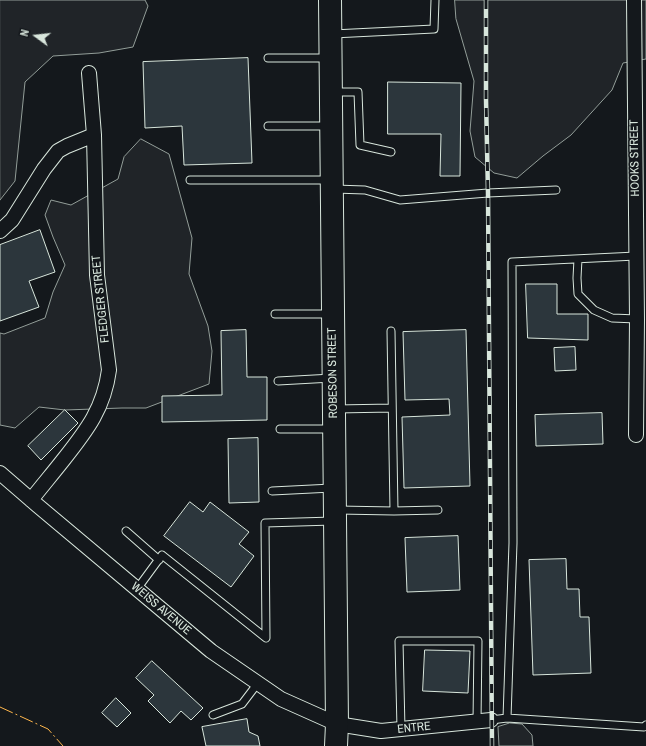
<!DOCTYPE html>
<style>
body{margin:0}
#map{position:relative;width:646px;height:746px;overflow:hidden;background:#14181c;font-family:"Archivo Narrow",sans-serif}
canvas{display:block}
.north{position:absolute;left:16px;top:16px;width:40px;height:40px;-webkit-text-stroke:3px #14181c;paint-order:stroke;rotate:285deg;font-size:11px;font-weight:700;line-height:16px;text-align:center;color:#d8e6dc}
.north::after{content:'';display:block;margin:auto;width:14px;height:18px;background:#d8e6dc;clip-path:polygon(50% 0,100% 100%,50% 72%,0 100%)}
</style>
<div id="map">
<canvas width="646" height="746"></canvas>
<div class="north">N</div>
</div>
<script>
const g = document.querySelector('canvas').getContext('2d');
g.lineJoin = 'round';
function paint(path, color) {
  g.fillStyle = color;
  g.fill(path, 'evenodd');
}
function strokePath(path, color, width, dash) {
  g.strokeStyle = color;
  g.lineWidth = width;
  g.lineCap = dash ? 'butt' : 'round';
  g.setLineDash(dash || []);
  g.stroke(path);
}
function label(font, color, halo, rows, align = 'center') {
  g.font = font + ' "Archivo Narrow",sans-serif';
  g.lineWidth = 3;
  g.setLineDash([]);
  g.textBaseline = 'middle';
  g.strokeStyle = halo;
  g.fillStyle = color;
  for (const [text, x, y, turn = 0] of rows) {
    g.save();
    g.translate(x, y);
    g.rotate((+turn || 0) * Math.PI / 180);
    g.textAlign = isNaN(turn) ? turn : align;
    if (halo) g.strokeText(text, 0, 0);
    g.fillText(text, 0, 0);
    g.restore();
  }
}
const green = new Path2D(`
 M0,0h145l3,6 -15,41 -34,6 -46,3 -28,26 -10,99 -15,19z
 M455,0h191v59l-23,4 -11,27 -41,45 -28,21 -26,22 -23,-5 -19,-16 -5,-26 4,-50 -18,-62z
 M141,139l28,15 23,84 -3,36 19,52 4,25 -3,33 -63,24h-24l-57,2 -26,-3 -24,21 -15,-3v-92l4,1 41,-16 8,-26 12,-27 -12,-28 -8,-22 6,-15 20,5 47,-26 6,-22z
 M510,723l12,1 10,11 1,11h-34l-1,-19z`);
paint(green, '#202428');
strokePath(green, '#939e99', 1);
const building = new Path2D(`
 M248,58l4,105 -68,2 -2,-39 -37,2 -2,-66z
 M388,82l73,1 -1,93h-20l1,-42h-53z
 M40,230l15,42 -26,9 10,26 -39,14v-76z
 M526,284h31v30h31v26l-60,-2z
 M246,330l1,47h20v43l-105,2v-26l60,-1 -1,-64z
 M466,330l4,156 -66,2 -2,-71 48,-2 -1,-16 -44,1 -2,-68z
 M575,347l1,23 -21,1 -1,-23z
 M65,410l13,13 -37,37 -13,-14z
 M602,413l1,31 -67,2 -1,-31z
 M258,438l1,64 -30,1 -1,-64z
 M190,502l13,10 7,-10 39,30 -10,12 15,12 -23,31 -67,-51z
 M458,536l2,54 -53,2 -2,-54z
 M566,559l1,30h12l1,28h9l2,56 -58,2 -4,-115z
 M425,650l45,1 -2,42 -45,-2z
 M152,661l51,47 -12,12 -10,-9 -11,12 -22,-22 6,-6 -18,-17z
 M116,698l15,15 -14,14 -15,-14z
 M247,719l2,13 9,4 2,10h-54l-4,-19z`);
paint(building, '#2c363c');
strokePath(building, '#d8e6dc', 1);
const service = new Path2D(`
 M333,34l101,-5 1,-29
 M268,58h60
 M333,92h25l2,53 31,7
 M268,126h60
 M190,180h140
 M334,189l31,1 35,10 88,-7 68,-3
 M578,259l-1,19 1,16 16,16 18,8 25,1
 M275,314h56
 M391,331l3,180 44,-1
 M278,381l54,-3
 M336,409l56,-1
 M280,429h51
 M272,491l60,-3
 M338,510l56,1
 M126,531l33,29
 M137,589l25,-34 104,83 -1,-115 68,-2
 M213,715l29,-11 16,-21
 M507,718l6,-175 -1,-281 124,-6
 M491,720l16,-2 137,9 2,-2
 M401,729l-2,-88h79l-1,81`);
const minor = new Path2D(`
 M634,0l3,319 -1,116
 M0,231l12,-11 32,-51 14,-18 9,-5 27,-11
 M0,473l37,32 174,146 70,48 56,25 44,7 110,-11
 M31,500c11,-14 22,-27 33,-41 23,-29 40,-51 45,-89l-12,-95 -3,-140 -5,-62`);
const primary = new Path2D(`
 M330,0l7,724 -1,22`);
strokePath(service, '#d8e6dc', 9);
strokePath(minor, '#d8e6dc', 16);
strokePath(primary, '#d8e6dc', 24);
strokePath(service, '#14181c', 7);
strokePath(minor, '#14181c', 14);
strokePath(primary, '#14181c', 22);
const rail = new Path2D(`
 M486,0v99l2,94 4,553`);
strokePath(rail, '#d8e6dc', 4.5);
strokePath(rail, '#14181c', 3, [9]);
strokePath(new Path2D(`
 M0,707l48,22 15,17`), '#ffb74d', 1, [14, 3, 2, 3]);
label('12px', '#d8e6dc', '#14181c', [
 ["HOOKS STREET",635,158,-91],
 ["FLEDGER STREET",101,299,-96],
 ["ROBESON STREET",333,373,-91],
 ["WEISS AVENUE",161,609,40],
 ["ENTRE",414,728,-6]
]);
</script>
